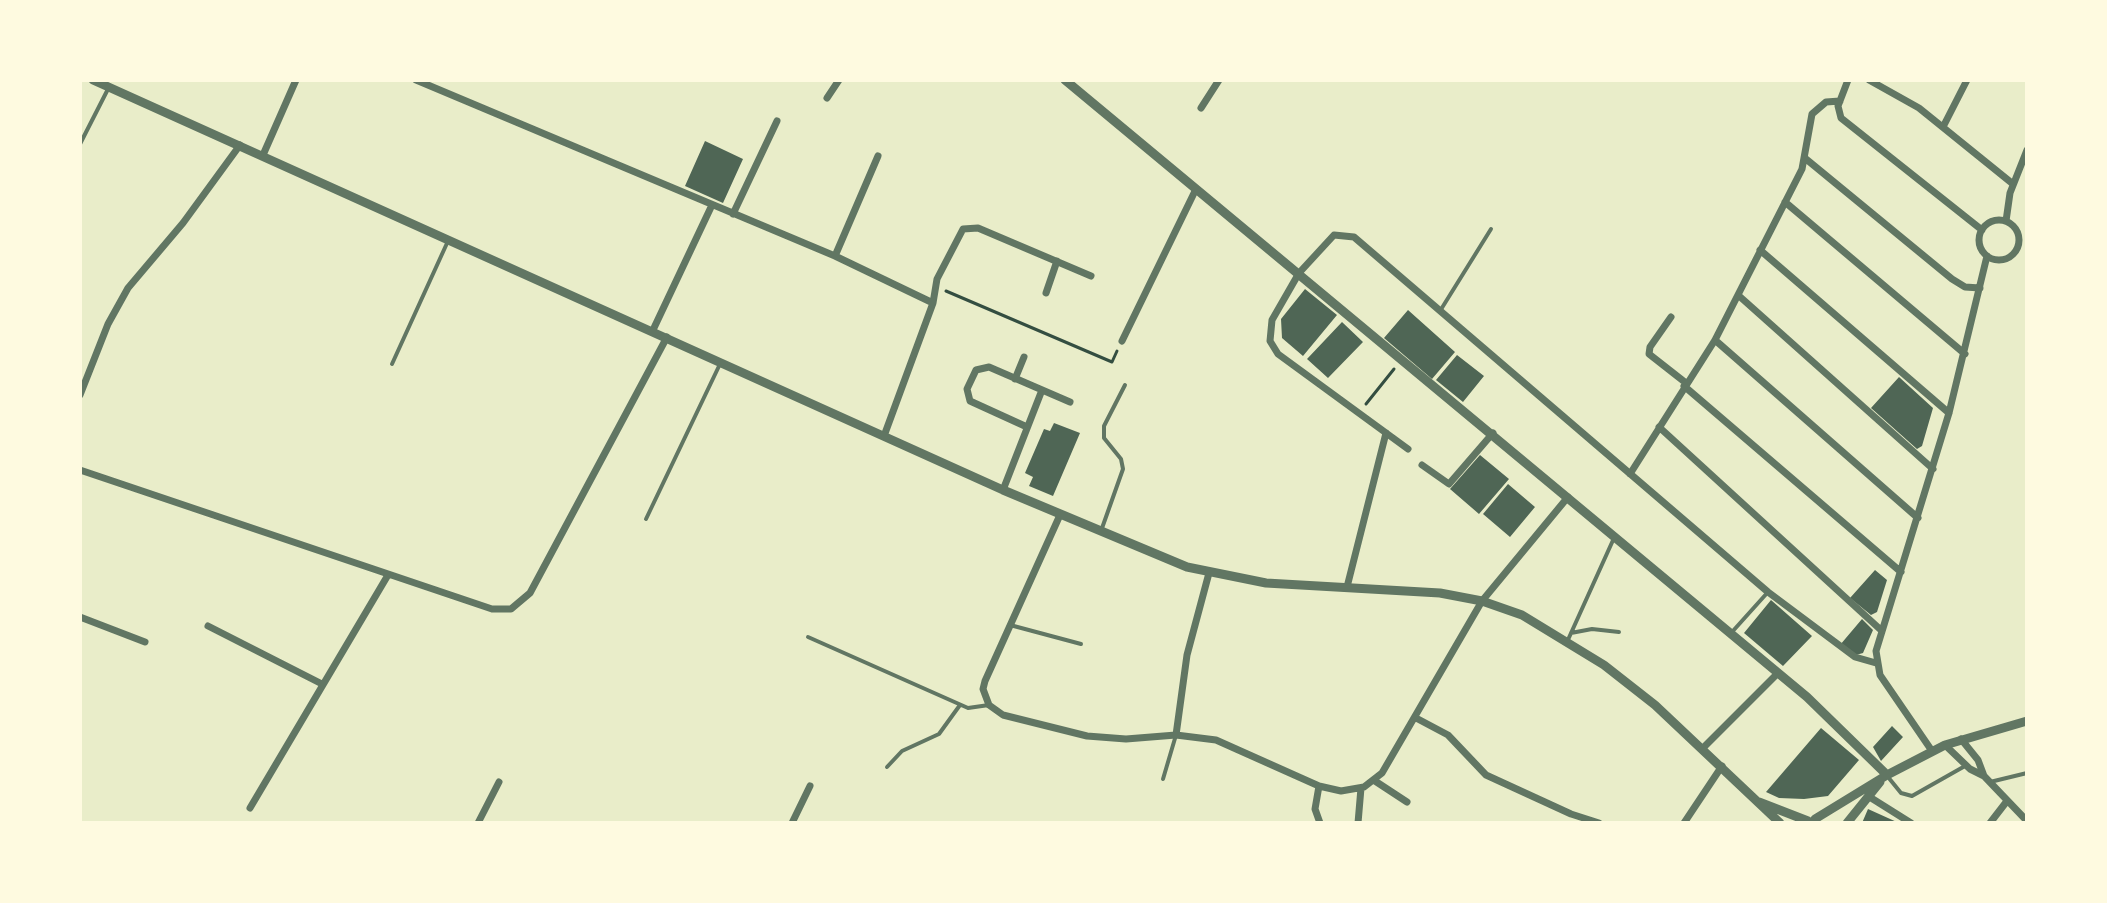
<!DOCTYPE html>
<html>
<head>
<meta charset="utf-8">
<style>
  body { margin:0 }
  #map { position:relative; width:2107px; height:903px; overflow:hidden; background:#e9edc9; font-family:Inter,sans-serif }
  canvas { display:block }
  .frame { position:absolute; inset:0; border:82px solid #fefae0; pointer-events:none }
</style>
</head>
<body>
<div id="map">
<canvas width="2107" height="903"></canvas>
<div class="frame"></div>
</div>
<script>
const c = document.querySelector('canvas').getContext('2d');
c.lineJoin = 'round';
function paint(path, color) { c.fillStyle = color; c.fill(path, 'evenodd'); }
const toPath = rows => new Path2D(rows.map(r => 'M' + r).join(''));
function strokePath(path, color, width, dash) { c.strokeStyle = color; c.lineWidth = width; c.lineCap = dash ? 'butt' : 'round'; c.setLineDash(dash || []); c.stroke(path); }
const building = toPath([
  [705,141,743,159,723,203,685,186],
  [1305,289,1337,315,1303,356,1282,338,1281,319],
  [1408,310,1455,352,1432,379,1384,338],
  [1342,322,1363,342,1328,378,1307,359],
  [1457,355,1484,376,1463,402,1436,380],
  [1899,377,1933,408,1922,446,1917,449,1871,408],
  [1054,423,1080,433,1053,496,1029,486,1033,477,1025,473,1044,429,1050,431],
  [1480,455,1509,479,1479,514,1450,489],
  [1508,484,1535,507,1510,537,1483,514],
  [1875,570,1887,580,1877,612,1871,615,1850,598],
  [1771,600,1812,636,1783,666,1744,633],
  [1862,619,1873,630,1863,653,1856,655,1840,645],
  [1892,726,1903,737,1881,761,1873,747],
  [1821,728,1859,760,1828,796,1804,799,1779,798,1766,792],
  [1868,809,1899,823,1862,823]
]);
const path = toPath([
  [946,291,1112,362,1117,351],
  [1366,404,1394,369]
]);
const service = toPath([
  [80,144,108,89],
  [1440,311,1491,229],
  [392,364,448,241],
  [646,519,720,364],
  [1101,531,1123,469,1121,459,1104,438,1104,426,1125,385],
  [1010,625,1081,644],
  [1732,632,1768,592],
  [1571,633,1592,629,1619,632],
  [808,637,968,708,989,705],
  [1567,642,1614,538],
  [887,767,902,751,939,734,960,705],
  [1888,777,1901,793,1912,796,1965,766],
  [1163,779,1176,735],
  [1990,782,2027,773]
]);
const minor = toPath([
  [416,80,835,256,933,303],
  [1848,80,1838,106,1841,118,1982,230],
  [1869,80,1919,108,2013,184],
  [827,98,839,80],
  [1201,108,1219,80],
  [1943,127,1967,80],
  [263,155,296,80],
  [1806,159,1952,279,1965,287,1980,288],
  [1785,202,1965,354],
  [733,214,777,121],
  '1979 240a20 20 0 1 1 40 0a20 20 0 1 1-40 0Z',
  [2006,221,2010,193,2027,150],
  [1760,250,1949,413],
  [835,256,878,156],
  [1046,293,1057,261],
  [1738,295,1933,469],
  [1671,317,1650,347,1649,354,1686,383],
  [653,330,712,205],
  [1715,340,1918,518],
  [1122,341,1196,189],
  [1015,379,1024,357],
  [1684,386,1901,572],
  [80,395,108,324,128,288,183,223,240,145],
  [1027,427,970,401,967,389,976,370,989,367,1070,402],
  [1659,427,1882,631],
  [884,436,933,303,937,279,963,229,978,228,1091,276],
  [1408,449,1278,354,1270,341,1272,320,1299,273,1334,235,1354,237,1768,592,1855,657,1876,663],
  [1422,465,1449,484,1493,433],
  [80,470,492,609,511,609,530,593,667,337],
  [1630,474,1715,340,1802,169,1812,114,1826,102,1840,101],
  [1003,490,1042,390],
  [1060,515,985,681,983,689,989,705,1003,715,1087,736,1126,739,1176,735,1216,740,1319,786,1341,791,1364,787,1382,773,1482,601,1568,497],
  [1347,587,1386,433],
  [80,617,145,642],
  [208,626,322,684],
  [1416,718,1448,735,1486,775,1571,814,1599,823],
  [1176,735,1187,655,1209,573],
  [1961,739,1978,760,1984,776],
  [1945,745,1970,769,1984,776,2027,821],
  [1703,748,1778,673],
  [1932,751,1880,675,1876,651,1949,413,1987,256],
  [1375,781,1407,802],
  [1319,786,1315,809,1320,823],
  [1868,796,1911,823],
  [250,808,388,575],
  [478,823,499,782],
  [792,823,810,786],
  [1358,823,1361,788],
  [1684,823,1722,766],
  [1990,823,2007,801]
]);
const tertiary = toPath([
  [93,80,1003,490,1187,567,1266,583,1440,593,1482,601,1522,615,1604,665,1655,705,1780,823],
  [1065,80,1807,697,1887,775],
  [1759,802,1808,821],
  [1815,819,1887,775,1945,745,2027,721],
  [1847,823,1880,782]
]);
paint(building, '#4f6655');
strokePath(path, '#344e41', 3);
strokePath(service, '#617663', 4);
strokePath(minor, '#617663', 7);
strokePath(tertiary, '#617663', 9);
</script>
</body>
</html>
